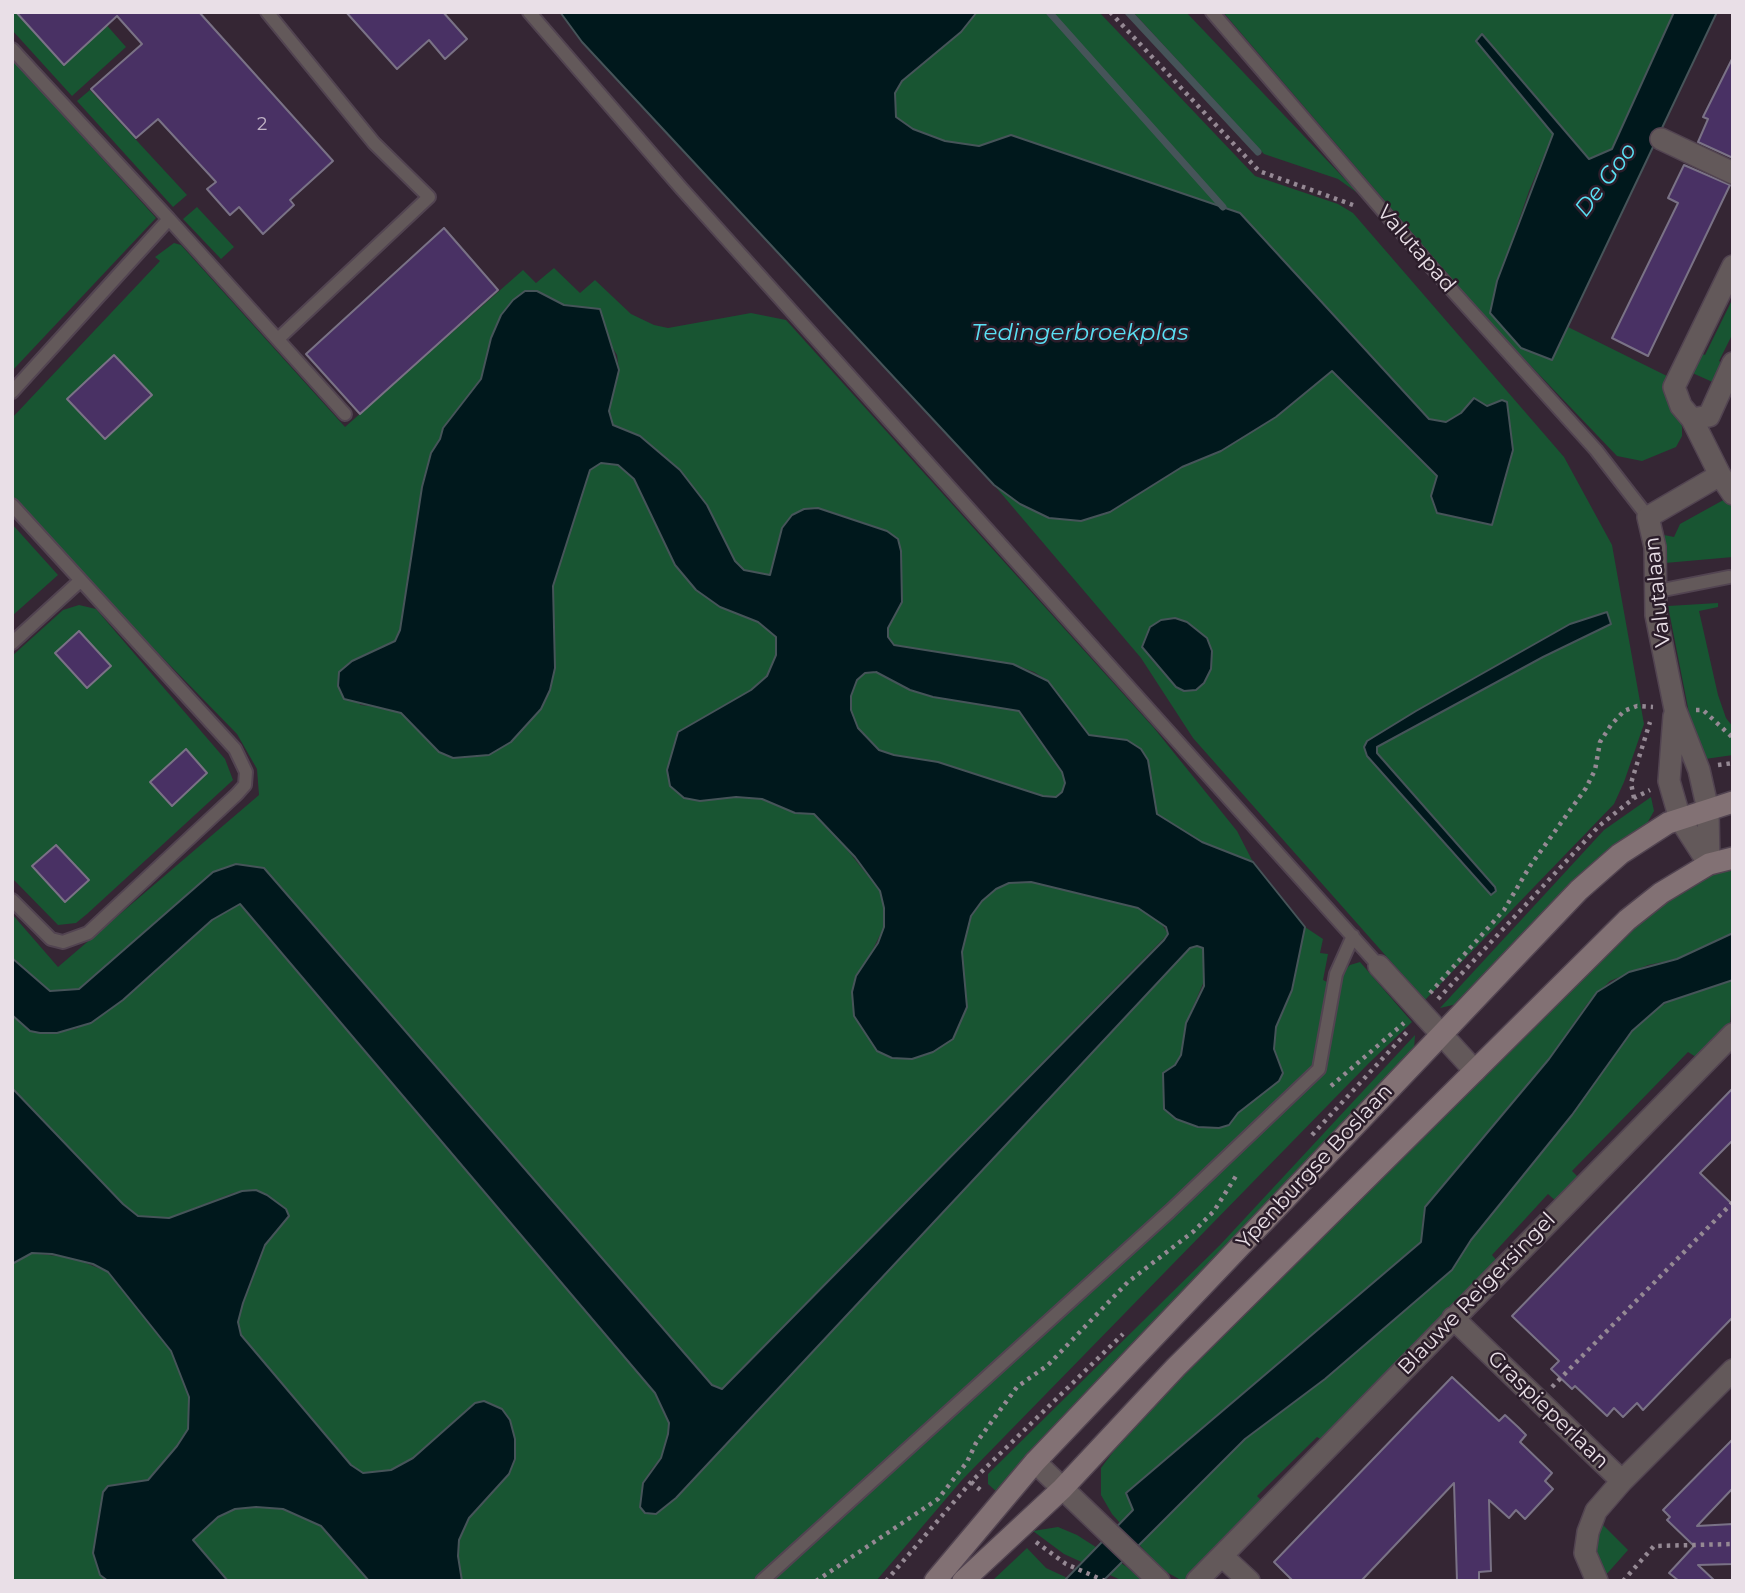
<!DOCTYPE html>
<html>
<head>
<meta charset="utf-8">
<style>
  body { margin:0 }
  #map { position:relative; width:1745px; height:1593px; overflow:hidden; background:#352634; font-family:Montserrat,sans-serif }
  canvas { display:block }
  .frame { position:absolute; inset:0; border:14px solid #e9dfe7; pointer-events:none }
</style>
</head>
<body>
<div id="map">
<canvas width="1745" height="1593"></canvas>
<div class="frame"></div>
</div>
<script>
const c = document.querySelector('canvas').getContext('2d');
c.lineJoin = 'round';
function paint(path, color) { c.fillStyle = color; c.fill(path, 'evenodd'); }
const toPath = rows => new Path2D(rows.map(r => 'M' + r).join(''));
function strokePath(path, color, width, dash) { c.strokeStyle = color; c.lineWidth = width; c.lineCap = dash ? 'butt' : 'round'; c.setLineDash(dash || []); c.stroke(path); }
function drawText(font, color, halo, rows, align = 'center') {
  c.font = font + ' Montserrat,sans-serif'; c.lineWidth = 5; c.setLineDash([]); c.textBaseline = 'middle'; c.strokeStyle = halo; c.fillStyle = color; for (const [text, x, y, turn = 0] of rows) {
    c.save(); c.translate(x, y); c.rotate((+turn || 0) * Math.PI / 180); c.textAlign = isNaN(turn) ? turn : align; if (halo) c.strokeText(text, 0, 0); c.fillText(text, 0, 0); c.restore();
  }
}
const green = toPath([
  [12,12,95,12,126,47,72,96,12,30],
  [977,12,1099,12,1255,176,1338,204,1353,213,1564,457,1612,545,1644,724,1624,782,1614,804,1425,1000,1193,738,1141,658,994,485,1020,504,1081,521,1110,512,1182,467,1221,451,1276,417,1332,371,1437,477,1431,496,1437,513,1492,525,1513,450,1507,402,1502,400,1461,413,1446,423,1429,419,1240,213,1011,135,979,146,945,141,913,129,896,117,895,93,902,81,961,32],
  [1207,638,1212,651,1211,669,1185,691,1176,687,1149,657],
  [1133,12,1186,12,1359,194,1338,179,1264,154],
  [1223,12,1674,12,1612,149,1589,159,1483,34,1476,41,1553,134,1529,191,1494,292,1551,360,1568,327,1671,378,1682,427,1682,436,1676,447,1642,461,1617,456,1486,319],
  [12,59,156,218,12,371],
  [90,90,187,195,173,207,77,101],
  [197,207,234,247,221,259,183,219],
  [174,243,181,245,345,427,523,270,536,283,554,268,580,293,595,280,631,314,654,325,668,328,751,313,786,320,1154,728,1237,831,1253,862,1202,842,1157,814,1153,801,1111,737,1089,735,1048,681,1034,672,1013,664,894,645,888,637,888,628,902,602,901,551,898,539,773,565,770,575,744,570,735,561,707,505,640,436,613,425,609,411,619,370,617,355,588,307,564,305,537,291,491,338,481,379,443,428,440,440,431,453,422,487,400,630,395,641,352,661,360,705,387,708,401,713,439,752,555,668,553,586,567,537,590,469,601,463,619,465,634,479,652,513,720,607,758,622,776,637,776,655,768,676,751,690,678,732,667,770,700,801,736,797,762,799,795,813,814,814,825,822,880,891,884,908,884,927,869,957,963,972,962,952,971,916,982,901,996,889,1009,883,1031,882,1138,908,1159,920,1168,934,722,1389,712,1385,264,868,236,864,213,872,79,989,50,991,12,958,12,914,58,967,259,795,257,769,237,734,45,537,12,496,12,418,160,261,155,257],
  [1733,298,1733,333,1719,361,1726,365,1717,384,1688,371,1698,352,1705,355],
  [1727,498,1733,506,1733,557,1665,563,1664,535,1674,537,1680,524],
  [12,524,58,575,12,616],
  [1718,603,1718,607,1699,611,1718,695,1726,718,1733,727,1733,755,1705,759,1691,723,1668,606],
  [79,605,96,609,225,759,233,780,87,914,76,923,58,925,12,878,12,656,63,610],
  [876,672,910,690,1019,711,1062,772,1065,783,1062,792,1056,797,1043,796,938,762,894,755,879,750,858,728,851,710,851,696,857,680,865,673],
  [1651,797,1654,811,1645,827,1588,868,1457,1004,1440,1008,1604,830],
  [1733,866,1733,933,1677,959,1648,965,1610,981,1587,1004,1549,1059,1452,1174,1423,1215,1421,1242,1126,1493,1133,1510,1128,1514,1245,1439,1325,1379,1460,1258,1471,1240,1572,1115,1632,1031,1651,1012,1677,997,1732,980,1730,1027,1696,1057,1688,1052,1572,1171,1580,1179,1557,1202,1548,1194,1492,1255,1498,1262,1324,1441,1317,1437,1257,1496,1265,1504,1187,1580,1179,1579,1161,1569,1112,1514,1101,1495,1101,1468,1144,1410,1623,931,1701,876],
  [239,904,655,1393,669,1423,668,1434,661,1458,650,1471,640,1507,676,1498,1190,948,1197,946,1203,948,1205,979,1186,1023,1181,1055,1175,1065,1176,1119,1198,1127,1219,1128,1229,1125,1237,1113,1254,1099,1279,1061,1274,1049,1276,1027,1292,990,1305,927,1323,939,1320,953,1328,954,1323,980,1331,984,1350,965,1360,962,1412,1022,1369,1063,962,1480,876,1581,462,1581,458,1556,459,1540,469,1518,485,1499,494,1404,475,1403,413,1458,391,1470,363,1473,351,1465,241,1335,238,1322,243,1303,265,1245,289,1216,256,1190,233,1193,169,1218,138,1216,123,1204,12,1088,12,1015,40,1033,76,1029,123,1000,212,920],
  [1415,1035,1414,1050,998,1493,988,1484,988,1474,1220,1245],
  [32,1253,73,1258,108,1272,171,1351,189,1397,188,1429,177,1446,148,1480,116,1484,103,1492,93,1553,100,1575,108,1581,12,1581,12,1264],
  [256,1507,282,1509,321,1526,369,1581,228,1581,193,1540,218,1517,235,1509],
  [1603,1525,1628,1550,1605,1576,1594,1548,1596,1535],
  [1058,1527,1077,1535,1127,1567,1143,1581,1123,1581,1064,1554,1033,1531],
  [1027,1548,1046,1568,1074,1581,992,1581]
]);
const water = toPath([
  [560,12,977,12,961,32,902,81,895,93,896,117,913,129,945,141,979,146,1011,135,1240,213,1429,419,1446,422,1461,413,1474,398,1487,406,1502,400,1507,402,1513,450,1492,525,1437,513,1431,496,1437,476,1332,371,1276,417,1221,451,1182,467,1110,512,1081,521,1049,518,1020,504,994,485,582,42,560,12],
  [1674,12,1717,12,1552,360,1521,348,1490,313,1497,281,1553,134,1476,41,1482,34,1589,159,1612,149,1674,12],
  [525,291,537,291,564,305,600,309,619,370,609,411,613,425,640,436,680,470,707,505,735,561,744,570,770,575,782,528,792,515,804,509,818,508,887,531,898,539,901,551,902,602,888,628,888,637,894,645,1013,664,1048,681,1089,735,1127,740,1141,749,1148,760,1157,814,1202,842,1253,862,1305,927,1292,990,1276,1027,1274,1049,1283,1073,1279,1081,1238,1113,1229,1125,1219,1128,1198,1127,1176,1119,1164,1109,1163,1073,1175,1065,1181,1055,1186,1023,1204,986,1203,948,1197,946,1190,948,676,1498,656,1514,645,1513,640,1507,643,1483,661,1458,668,1434,669,1423,655,1393,240,904,212,920,123,1000,91,1023,57,1033,40,1033,30,1031,12,1015,12,958,50,991,79,989,213,872,236,864,264,868,712,1385,722,1389,1164,940,1168,934,1166,927,1138,908,1031,882,1009,883,996,889,982,901,971,916,962,952,967,1007,953,1039,933,1052,912,1059,892,1058,877,1051,854,1016,852,992,856,976,878,943,884,927,884,908,880,891,855,857,814,814,795,813,762,799,736,797,700,801,684,798,670,786,667,770,678,732,751,690,767,676,776,655,776,637,758,622,720,607,696,590,675,565,634,479,618,465,601,463,590,470,553,586,555,668,550,690,541,709,511,742,489,755,453,758,439,752,401,713,344,699,338,686,339,672,352,661,395,641,400,630,422,487,431,453,440,439,443,428,481,379,491,338,501,315,513,300,525,291],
  [876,672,910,690,933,697,1019,711,1062,772,1065,783,1062,792,1056,797,1043,796,938,762,894,755,879,750,858,728,851,710,851,696,857,680,865,673,876,672],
  [1607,612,1611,624,1543,657,1377,747,1377,753,1495,887,1496,891,1491,895,1367,756,1364,747,1367,741,1416,711,1570,624,1607,612],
  [1175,618,1187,622,1207,638,1212,651,1211,669,1204,683,1196,690,1184,691,1176,687,1142,647,1150,627,1161,620,1175,618],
  [1733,933,1733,980,1664,1003,1632,1031,1572,1115,1471,1240,1452,1270,1325,1379,1245,1439,1103,1581,1064,1581,1133,1510,1126,1493,1421,1242,1425,1207,1549,1059,1597,992,1629,972,1677,959,1733,933],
  [12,1088,123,1204,138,1216,169,1218,242,1191,256,1190,267,1195,286,1209,289,1216,265,1245,243,1303,238,1322,241,1335,351,1465,363,1473,391,1470,413,1458,475,1403,484,1401,502,1409,510,1420,515,1439,515,1459,509,1474,469,1518,459,1540,458,1556,462,1581,369,1581,321,1526,283,1509,256,1507,235,1509,218,1517,193,1540,228,1581,108,1581,100,1575,93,1553,103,1492,108,1486,148,1480,177,1446,188,1429,189,1397,171,1351,108,1272,93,1264,52,1254,32,1253,12,1264,12,1088]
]);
const stream = toPath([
  [1049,12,1223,207],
  [1128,12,1258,152]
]);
const building = toPath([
  [16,12,199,12,333,161,290,200,294,205,263,234,239,207,230,215,207,189,216,182,158,119,136,138,91,89,142,44,117,16,64,65,16,12],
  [346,12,443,12,467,39,445,59,429,40,397,69,346,12],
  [1733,57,1733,158,1698,142,1708,119,1703,117,1733,57],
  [1684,165,1730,185,1648,356,1612,338,1678,203,1668,198,1684,165],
  [444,228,498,290,360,414,306,354,444,228],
  [114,355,152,395,105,439,67,399,114,355],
  [79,631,111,666,87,688,55,653,79,631],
  [186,749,207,773,172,806,150,782,186,749],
  [56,845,89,880,65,902,32,866,56,845],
  [1733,1088,1733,1140,1700,1173,1733,1205,1733,1317,1643,1410,1637,1403,1623,1417,1614,1408,1607,1416,1575,1386,1572,1389,1551,1369,1559,1361,1512,1316,1733,1088],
  [1452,1377,1499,1421,1505,1415,1518,1427,1526,1435,1520,1442,1552,1473,1545,1481,1553,1489,1525,1519,1516,1510,1509,1518,1489,1500,1491,1571,1479,1572,1479,1581,1457,1581,1454,1483,1361,1581,1293,1581,1274,1562,1452,1377],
  [1733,1439,1733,1488,1697,1526,1733,1524,1733,1564,1698,1565,1715,1581,1679,1581,1669,1573,1694,1546,1667,1520,1670,1517,1663,1510,1733,1439]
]);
const path = toPath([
  [1110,12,1259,171,1353,205],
  [1696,710,1703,710,1733,738],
  [1718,765,1733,763],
  [1634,798,1631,783,1650,722],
  [1430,993,1504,910,1530,866,1586,788,1595,770,1600,742,1611,725,1624,711,1637,706,1653,707],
  [1438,999,1599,826,1634,798,1650,790],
  [1331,1086,1404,1023],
  [1312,1135,1408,1031],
  [1552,1387,1733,1202],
  [971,1482,984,1493],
  [1036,1542,1066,1564,1105,1581],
  [816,1581,938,1499,967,1462,976,1443,1017,1387,1048,1365,1128,1282,1194,1231,1214,1211,1236,1176],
  [886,1581,971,1482,1123,1334],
  [1623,1581,1654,1546,1733,1544]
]);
const lane = toPath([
  [267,12,374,143,429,197,278,339],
  [529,12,681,188,1379,966],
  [1212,12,1432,268,1596,450,1648,517],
  [12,49,169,219],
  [12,392,169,219,345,414],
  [12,505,235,749,246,772,245,785,237,794,88,933,63,942,51,939,12,900],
  [1658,591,1729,577],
  [12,643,80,581],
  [762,1581,1170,1211,1319,1069,1336,974,1353,936]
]);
const street = toPath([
  [1661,139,1733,173],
  [1692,419,1709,416,1733,363],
  [1720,475,1733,494],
  [1674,716,1669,781,1680,819,1709,864],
  [1709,864,1708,810,1699,770,1675,709,1656,615,1655,547,1648,517,1720,475,1692,419,1681,406,1674,387,1733,266],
  [1379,966,1475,1071],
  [1453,1318,1622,1481,1596,1511,1588,1532,1585,1553,1597,1581],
  [1035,1462,1159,1581],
  [1622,1481,1733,1370],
  [1222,1556,1249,1581],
  [1197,1581,1733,1034]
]);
const secondary = toPath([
  [935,1581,1035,1462,1579,890,1620,854,1668,823,1733,802],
  [963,1581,1062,1489,1176,1367,1627,920,1661,893,1709,864,1733,858]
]);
const numberNames = [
  ["2",262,125]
];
const streetNames = [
  ["Valutapad",1416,249,49],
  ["Valutalaan",1658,592,-96],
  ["Ypenburgse Boslaan",1315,1167,-47],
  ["Blauwe Reigersingel",1477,1294,-46],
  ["Graspieperlaan",1548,1410,44]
];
const waterNames = [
  ["De Goo",1606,180,-53],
  ["Tedingerbroekplas",1080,333]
];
paint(green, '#185532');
paint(water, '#00181c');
strokePath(water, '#465459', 2);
strokePath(stream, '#465459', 7);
paint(building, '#493164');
strokePath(building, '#7a7286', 2);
strokePath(lane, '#524451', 16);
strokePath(street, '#524451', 24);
strokePath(secondary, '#524451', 24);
strokePath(path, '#958994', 4.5, [3.5, 5]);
strokePath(lane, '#63595a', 12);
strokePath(street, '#63595a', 21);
strokePath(secondary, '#827174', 21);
drawText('18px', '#c1b4c6', null, numberNames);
drawText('21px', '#e9dfe7', '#2b1d2a', streetNames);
drawText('italic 23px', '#5ae0f4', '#2b1d2a', waterNames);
</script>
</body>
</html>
